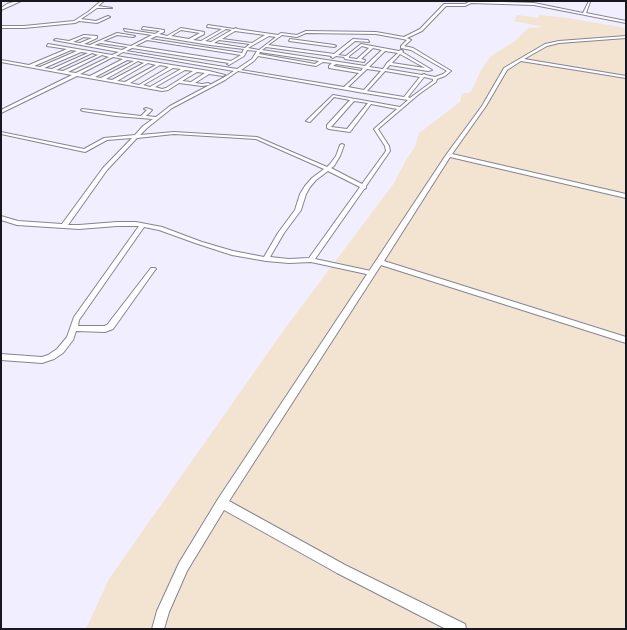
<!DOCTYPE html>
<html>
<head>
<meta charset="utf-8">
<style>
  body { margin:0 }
  #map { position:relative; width:627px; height:630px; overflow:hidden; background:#f0eeff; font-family:"Titillium Web",sans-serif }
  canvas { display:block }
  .frame { position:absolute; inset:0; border:2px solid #17171d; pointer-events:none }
</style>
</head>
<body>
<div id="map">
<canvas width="627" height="630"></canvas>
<div class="frame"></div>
</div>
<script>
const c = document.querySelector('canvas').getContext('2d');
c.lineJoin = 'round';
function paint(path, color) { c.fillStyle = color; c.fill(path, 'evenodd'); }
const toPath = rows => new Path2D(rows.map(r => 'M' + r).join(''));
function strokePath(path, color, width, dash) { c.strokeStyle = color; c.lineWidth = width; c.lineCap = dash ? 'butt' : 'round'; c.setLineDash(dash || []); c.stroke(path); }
const industrial = toPath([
  [517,15,539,18,539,15,568,18,626,28,626,629,86,629,109,579,286,327,394,183,406,160,415,147,419,133,460,102,462,94,471,92,482,68,491,56,515,41,528,28,545,27,514,21]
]);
const minor = toPath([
  [17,1,21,1,1,10,1,8,7,4,17,1],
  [101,1,104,1,98,6,112,8,97,8,81,19,96,21,108,16,110,17,97,23,79,21,75,23,24,28,1,28,1,26,24,26,74,21,88,12,101,1],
  [471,1,534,3,583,13,589,1,590,2,586,13,626,21,626,23,534,5,471,3,465,6,446,6,422,31,407,38,411,40,404,46,413,48,451,71,445,76,437,79,436,82,419,94,378,129,389,146,390,151,366,186,366,188,364,189,315,259,371,271,373,272,374,273,373,274,371,275,311,262,289,263,266,261,232,255,198,244,159,230,144,227,79,320,78,326,104,326,107,325,151,268,155,268,156,269,155,270,113,329,105,332,76,331,73,340,63,353,54,359,42,363,1,360,1,354,42,357,48,355,57,349,67,337,74,317,139,226,117,226,79,229,17,225,1,220,1,216,18,221,62,224,103,168,132,138,107,140,85,152,1,134,1,132,84,149,104,138,135,135,143,126,153,119,116,116,83,111,81,110,82,109,141,116,147,110,144,109,146,108,152,110,146,116,156,117,170,106,223,78,234,71,123,52,116,56,209,71,225,75,223,76,209,74,195,83,202,84,208,83,210,84,209,85,202,86,179,83,168,90,162,91,77,76,1,113,1,110,72,75,1,62,1,60,29,65,67,49,47,46,48,44,112,55,119,52,54,40,56,39,69,41,84,35,97,36,97,38,84,44,90,45,117,33,135,36,133,37,117,35,103,41,131,46,152,35,125,31,124,29,155,34,160,31,142,29,143,27,164,30,164,32,159,34,167,36,181,28,204,32,204,34,193,40,201,41,222,29,207,27,208,25,234,29,236,28,237,29,278,35,281,33,297,35,306,31,376,32,404,37,420,29,444,4,465,4,471,1],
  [226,29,232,30,211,42,205,41,226,29],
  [181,30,200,33,189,39,171,36,181,30],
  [235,31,265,35,252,43,222,39,235,31],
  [306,33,376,34,403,39,407,40,401,46,401,48,411,50,447,71,443,74,435,77,426,75,424,74,422,75,386,69,390,65,428,71,432,70,402,52,403,51,401,50,399,51,361,44,346,56,338,55,355,41,369,42,368,40,353,39,334,54,268,45,282,35,297,37,306,33],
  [156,36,210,45,244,49,242,53,150,39,156,36],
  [269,36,276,37,259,50,248,48,269,36],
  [84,37,92,38,80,43,73,42,84,37],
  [147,40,241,55,231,61,135,46,147,40],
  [219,40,250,44,245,48,214,43,219,40],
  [100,43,128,47,122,50,94,45,100,43],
  [362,46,369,48,357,59,349,58,349,56,362,46],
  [266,47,332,56,331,57,333,58,336,56,344,57,345,59,364,62,365,60,361,59,373,48,382,50,365,66,262,50,266,47],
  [132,48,229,63,227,64,229,65,244,56,247,50,257,51,252,59,237,69,126,51,132,48],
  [71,50,77,51,40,67,34,66,71,50],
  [385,51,398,53,387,63,383,69,369,67,385,51],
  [81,52,88,53,52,69,44,68,81,52],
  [260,52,319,61,315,64,259,54,260,52],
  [92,53,98,55,63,71,56,70,92,53],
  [400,54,425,68,392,63,400,54],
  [102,55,109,57,76,73,68,72,102,55],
  [258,56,316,66,323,62,332,63,329,66,329,68,359,73,344,87,241,70,254,61,258,56],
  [113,57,123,59,90,76,80,74,113,57],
  [127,60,134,61,101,78,95,77,127,60],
  [138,61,144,63,112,80,106,79,138,61],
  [148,63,156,65,125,82,117,81,148,63],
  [336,64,363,68,361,71,333,66,336,64],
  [160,65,169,67,139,85,130,83,160,65],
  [173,68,181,69,150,87,143,85,173,68],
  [367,69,381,71,364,90,348,87,367,69],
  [185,70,193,71,166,88,162,89,155,87,185,70],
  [238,71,364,93,408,100,400,107,333,95,306,121,310,122,334,97,350,100,327,125,327,128,329,129,350,132,371,104,397,109,374,129,385,146,386,151,362,184,331,168,334,166,340,156,344,145,342,144,340,145,336,156,330,164,327,167,257,137,174,132,140,135,147,128,172,108,225,80,238,71],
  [385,71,420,77,404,97,367,91,385,71],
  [197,72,205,73,191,82,182,81,197,72],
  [424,77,433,79,433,81,410,98,408,97,424,77],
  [354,101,368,103,347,129,331,127,354,101],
  [174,134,256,139,324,169,312,178,305,186,300,194,295,210,278,233,264,257,233,251,202,242,162,227,136,222,117,222,79,225,68,225,107,170,137,138,174,134],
  [328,171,360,187,309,258,289,259,270,257,284,233,301,210,306,194,310,187,316,180,328,171],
  [290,39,334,45,336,46,334,47,289,41,290,39]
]);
const tertiary = toPath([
  [626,36,626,38,559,43,547,46,524,59,626,76,626,78,521,61,507,70,486,106,452,154,626,194,626,198,450,157,384,261,626,337,626,343,381,265,229,501,345,565,465,624,466,629,446,629,337,573,224,510,187,571,169,612,164,629,152,629,157,611,179,563,218,499,446,155,482,106,504,68,545,44,559,41,626,36]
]);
paint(industrial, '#f3e4d1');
strokePath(minor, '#868494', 2);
strokePath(tertiary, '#868494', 2);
paint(minor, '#fff');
paint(tertiary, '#fff');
</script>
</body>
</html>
